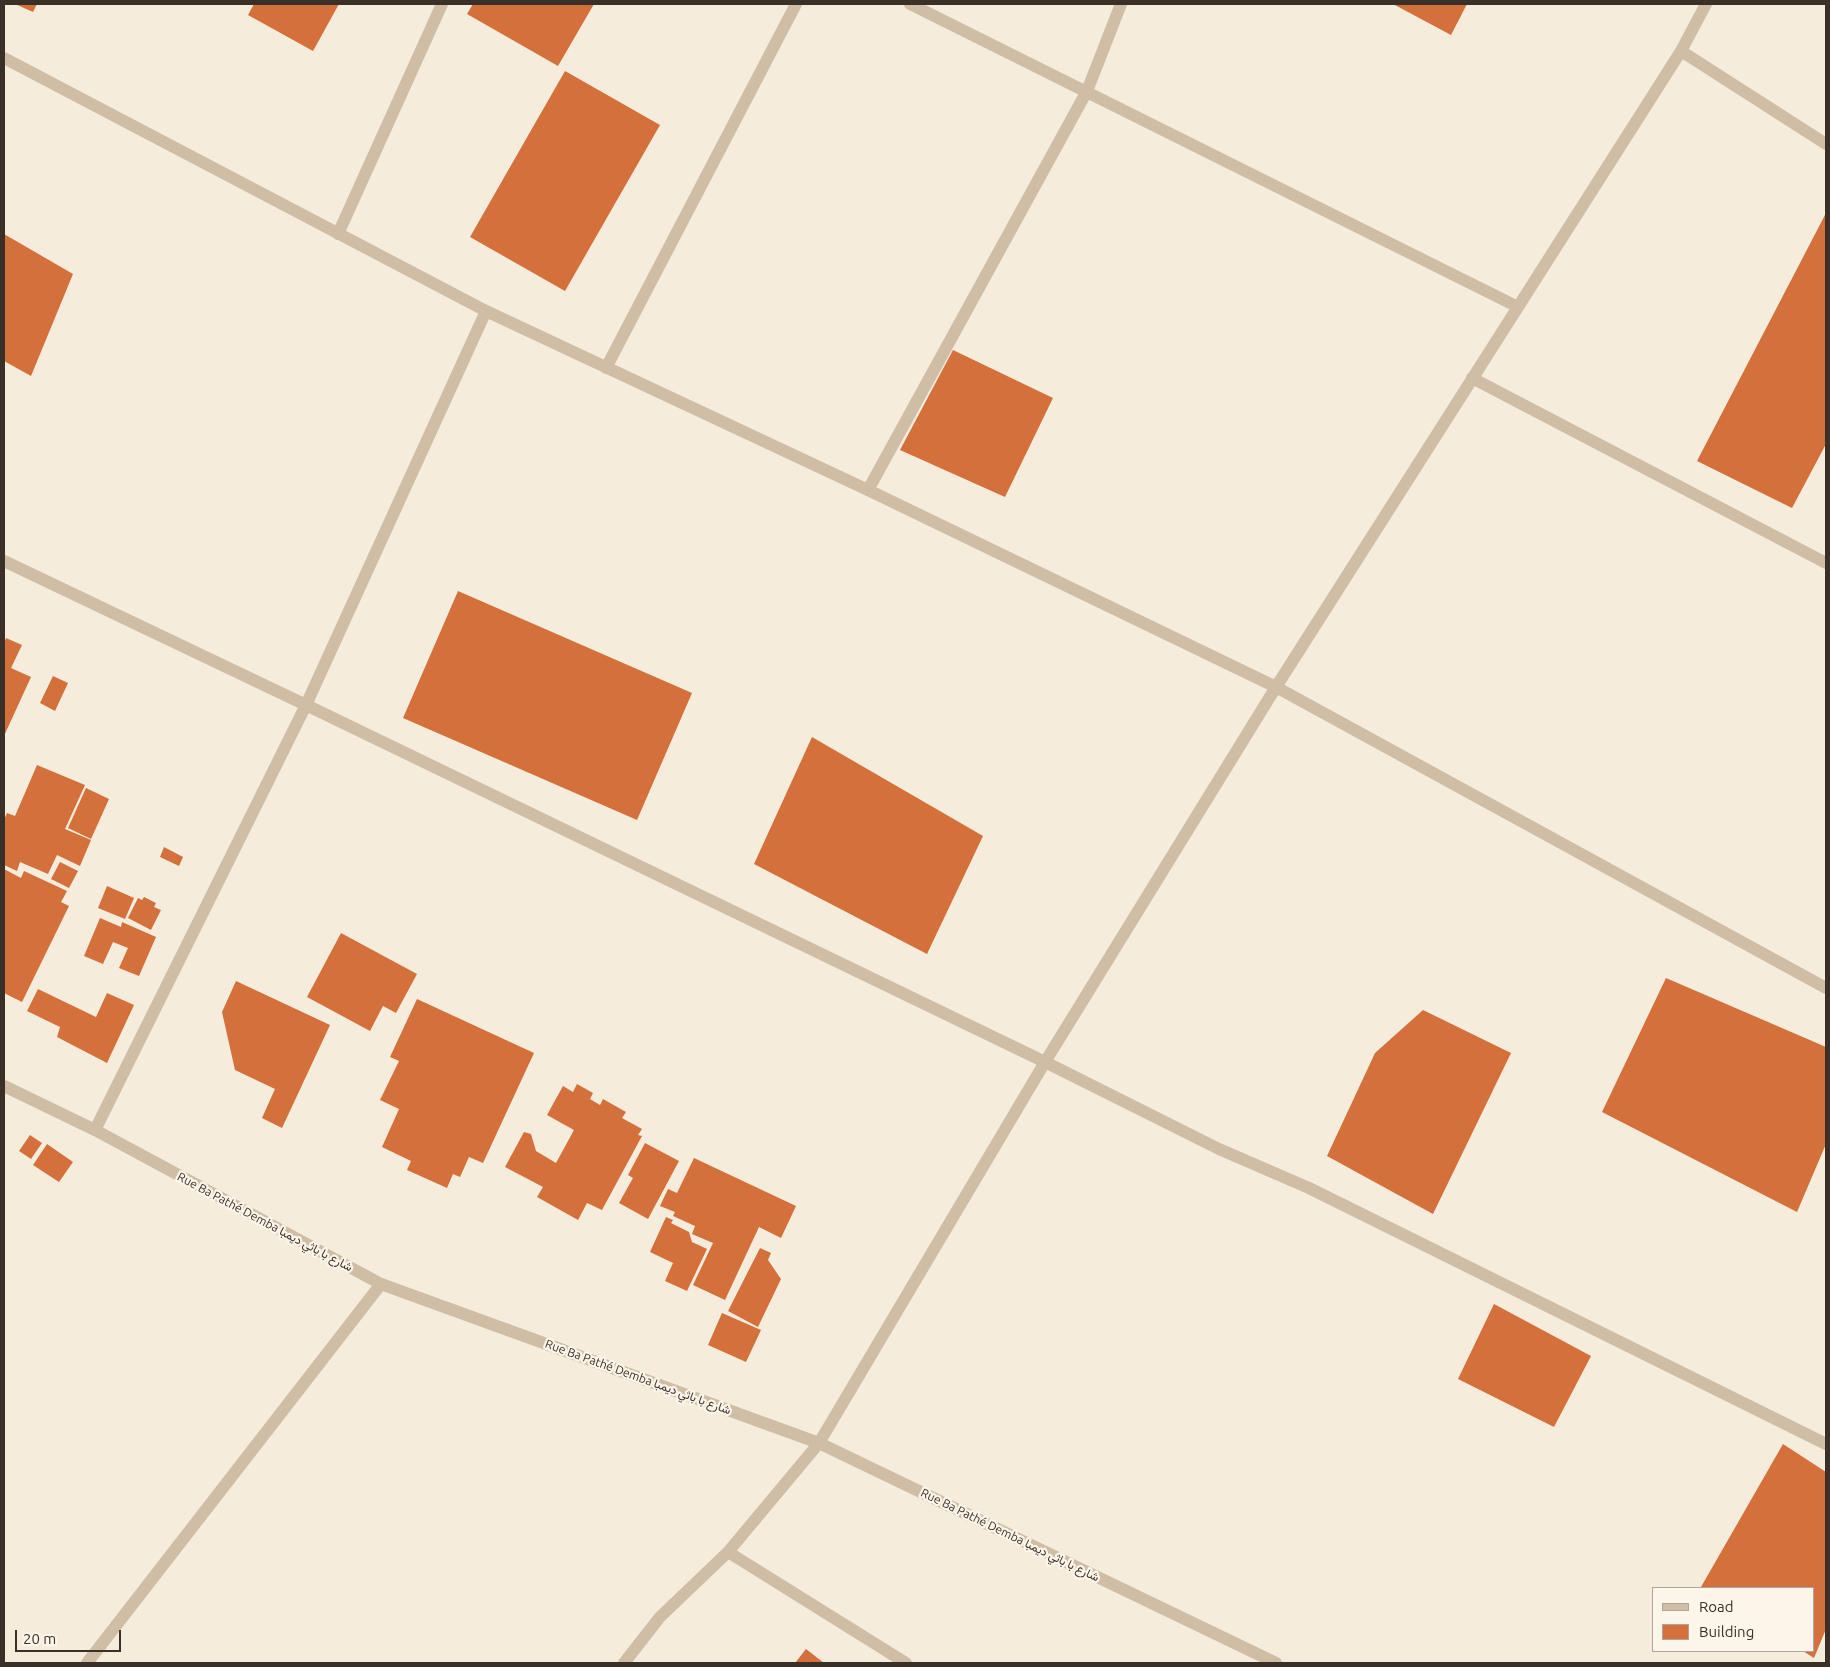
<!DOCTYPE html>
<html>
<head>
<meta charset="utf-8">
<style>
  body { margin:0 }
  #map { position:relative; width:1830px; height:1667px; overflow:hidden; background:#f5ecdc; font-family:Ubuntu,sans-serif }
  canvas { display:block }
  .frame { position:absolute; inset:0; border:5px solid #3a3028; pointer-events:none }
  .legend { position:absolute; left:1652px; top:1587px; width:162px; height:65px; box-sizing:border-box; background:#fcf5e9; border:1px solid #aea69c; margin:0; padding:6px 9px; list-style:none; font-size:15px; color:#3a3028 }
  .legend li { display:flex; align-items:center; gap:10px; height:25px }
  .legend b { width:25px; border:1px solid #aea69c }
  .scale { position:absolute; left:15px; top:1630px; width:106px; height:22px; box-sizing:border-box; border:2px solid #3a3028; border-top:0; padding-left:6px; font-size:15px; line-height:18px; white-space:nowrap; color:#3a3028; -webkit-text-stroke:4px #fcf5e9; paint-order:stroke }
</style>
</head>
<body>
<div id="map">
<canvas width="1830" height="1667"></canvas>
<div class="frame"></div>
<ul class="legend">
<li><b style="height:6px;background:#cfbda6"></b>Road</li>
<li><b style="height:14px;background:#d3703c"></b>Building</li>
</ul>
<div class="scale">20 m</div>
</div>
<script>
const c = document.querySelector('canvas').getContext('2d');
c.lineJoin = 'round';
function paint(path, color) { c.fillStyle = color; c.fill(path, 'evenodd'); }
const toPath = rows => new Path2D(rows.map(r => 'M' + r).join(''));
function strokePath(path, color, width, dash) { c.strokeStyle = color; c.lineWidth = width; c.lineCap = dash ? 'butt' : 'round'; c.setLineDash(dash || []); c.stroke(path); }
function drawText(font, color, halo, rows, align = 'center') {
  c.font = font + ' Ubuntu,Vazirmatn,sans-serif'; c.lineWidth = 4.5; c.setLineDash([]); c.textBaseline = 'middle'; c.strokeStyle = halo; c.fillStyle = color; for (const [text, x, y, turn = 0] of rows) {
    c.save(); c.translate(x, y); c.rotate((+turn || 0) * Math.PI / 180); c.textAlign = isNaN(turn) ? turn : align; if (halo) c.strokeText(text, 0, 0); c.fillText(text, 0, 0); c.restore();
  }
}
const building = toPath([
  [15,4,37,4,33,12],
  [254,4,339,4,313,51,248,15],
  [473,4,594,4,558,66,467,14],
  [1393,4,1467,4,1451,35],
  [565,71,660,125,565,291,470,237],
  [1826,213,1826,444,1792,508,1697,461],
  [4,234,73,274,31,376,4,361],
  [953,350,1053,398,1005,497,900,450],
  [458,591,692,693,637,820,403,718],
  [6,638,22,645,11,668,31,677,4,736,4,644],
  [53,676,68,683,55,711,40,703],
  [812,737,983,836,927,954,754,864],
  [37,765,85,785,65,829,91,840,80,866,57,855,48,874,20,862,17,871,4,865,4,820,7,813,15,816],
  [86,788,109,799,91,839,68,828],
  [164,847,183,857,179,866,160,857],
  [60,862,78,871,69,888,51,879],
  [4,869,21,878,24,871,67,891,61,902,69,906,22,1002,4,993],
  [107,886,134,898,125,919,98,908],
  [144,897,156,903,154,907,161,910,151,930,128,918,138,898,142,900],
  [100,918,121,927,122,922,156,937,139,976,119,968,128,948,113,942,103,964,84,956],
  [341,933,417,974,396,1013,383,1006,370,1031,307,997],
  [1666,978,1826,1047,1826,1144,1797,1212,1602,1112],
  [236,981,330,1025,282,1128,262,1118,275,1089,235,1070,222,1012],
  [38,989,96,1017,107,993,134,1005,107,1063,57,1037,60,1027,27,1011],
  [417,999,534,1053,483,1163,469,1157,460,1177,453,1174,447,1188,407,1170,411,1161,382,1147,399,1109,380,1100,399,1061,390,1057],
  [1423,1010,1511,1053,1433,1214,1327,1156,1375,1053],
  [577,1084,593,1093,590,1099,600,1105,603,1099,626,1112,622,1118,642,1129,638,1135,642,1136,602,1210,587,1203,578,1220,537,1197,543,1187,505,1167,524,1132,531,1134,536,1151,556,1163,574,1130,547,1115,563,1086,573,1092],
  [30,1135,42,1143,31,1159,19,1151],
  [645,1143,679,1161,648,1219,619,1203,633,1178,628,1175],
  [47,1144,73,1162,59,1182,33,1165],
  [694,1158,796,1206,781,1238,759,1227,725,1300,693,1285,713,1243,692,1234,695,1226,673,1216,675,1212,660,1206,668,1189,677,1193],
  [666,1217,673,1220,671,1223,689,1232,692,1242,707,1249,687,1291,665,1281,673,1263,650,1252],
  [760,1248,771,1253,768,1260,781,1279,758,1327,728,1311],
  [1494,1304,1591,1356,1554,1427,1458,1379],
  [722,1313,761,1330,746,1362,708,1345],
  [1783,1444,1826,1472,1826,1629,1814,1658,1803,1651,1814,1651,1814,1588,1703,1588,1701,1587],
  [806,1649,824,1663,795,1663]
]);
const minor = toPath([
  [910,4,1518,307],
  [1681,51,1826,144],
  [4,58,486,311,868,490,1276,687,1826,988],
  [338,234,442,4],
  [606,368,796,4],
  [1472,378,1826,563],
  [868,490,1087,91,1121,4],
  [4,561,306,705,1045,1062,1219,1149,1309,1188,1826,1444],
  [95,1130,306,705,486,311],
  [728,1552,906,1663],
  [87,1663,381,1284],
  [624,1663,660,1617,728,1552,819,1443,1045,1062,1276,687,1681,51,1706,4]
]);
const tertiary = toPath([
  [4,1086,95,1130,381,1284,819,1443,1276,1663]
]);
const streetNames = [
  ["Rue Ba Pathé Demba شارع با باثي ديمبا",265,1222,28],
  ["Rue Ba Pathé Demba شارع با باثي ديمبا",638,1377,20],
  ["Rue Ba Pathé Demba شارع با باثي ديمبا",1010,1535,26]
];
paint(building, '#d3703c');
strokePath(minor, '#cfbda6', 12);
strokePath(tertiary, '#cfbda6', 12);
drawText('12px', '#3a3028', '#fcf5e9', streetNames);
</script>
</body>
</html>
